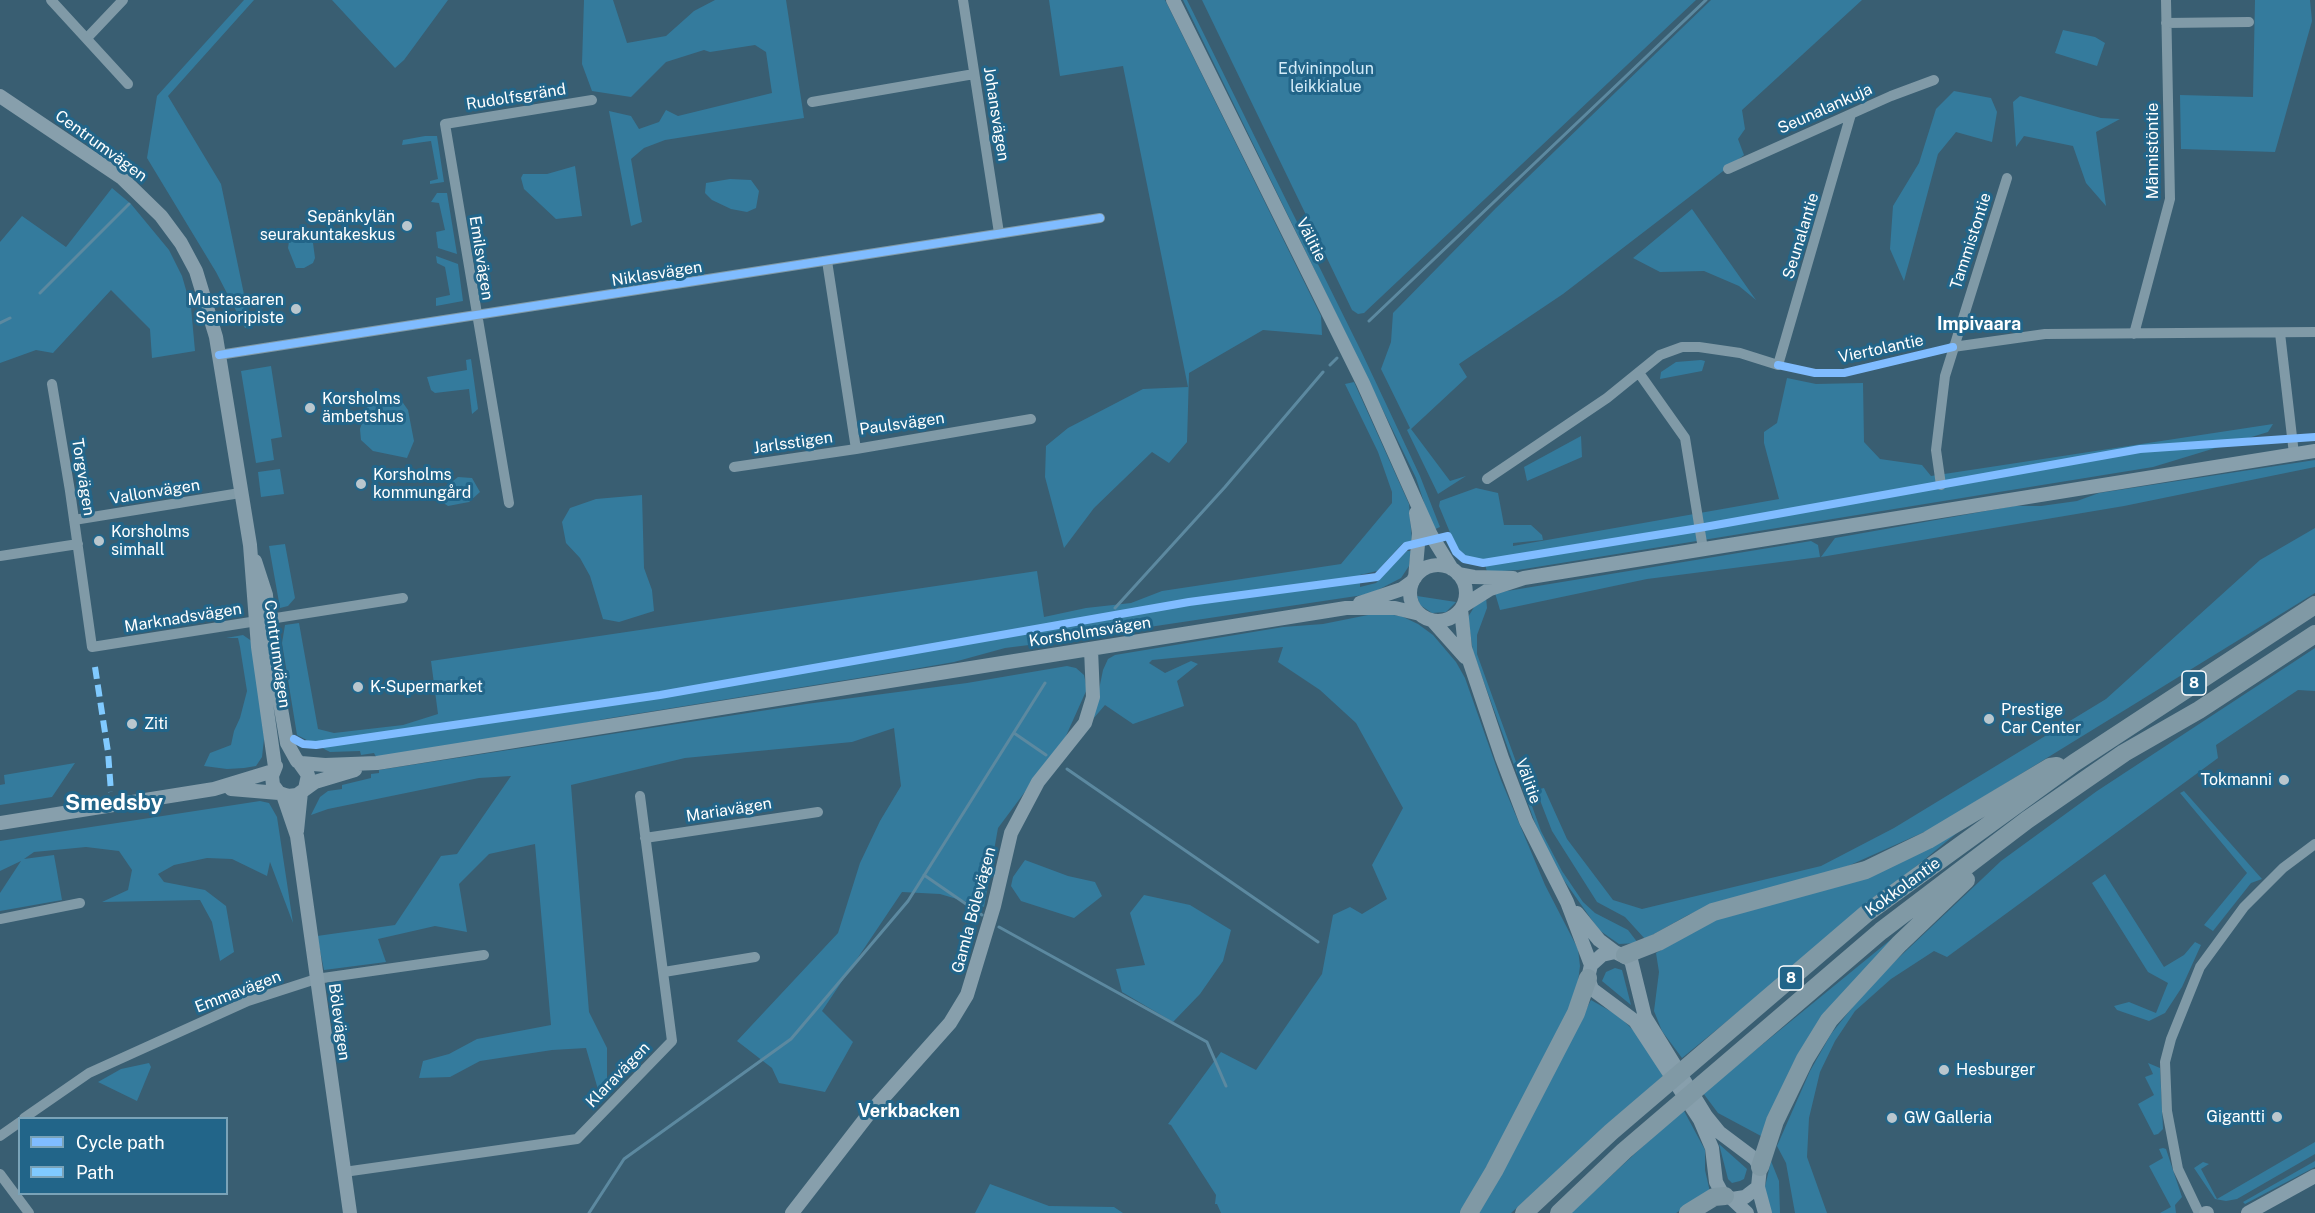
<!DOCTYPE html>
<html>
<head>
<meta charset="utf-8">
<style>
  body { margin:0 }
  #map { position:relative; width:2315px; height:1213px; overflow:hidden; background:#395e72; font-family:"Public Sans",sans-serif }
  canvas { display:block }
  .legend { position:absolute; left:18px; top:1117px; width:210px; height:78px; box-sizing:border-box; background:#226589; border:2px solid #7aa3b8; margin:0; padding:8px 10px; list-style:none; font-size:18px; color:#fff }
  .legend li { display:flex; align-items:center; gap:12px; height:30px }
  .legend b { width:30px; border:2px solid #7aa3b8 }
</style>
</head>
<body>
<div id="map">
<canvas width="2315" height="1213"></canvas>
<ul class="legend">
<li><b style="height:8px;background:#80bcff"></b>Cycle path</li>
<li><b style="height:8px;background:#80caff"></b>Path</li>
</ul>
</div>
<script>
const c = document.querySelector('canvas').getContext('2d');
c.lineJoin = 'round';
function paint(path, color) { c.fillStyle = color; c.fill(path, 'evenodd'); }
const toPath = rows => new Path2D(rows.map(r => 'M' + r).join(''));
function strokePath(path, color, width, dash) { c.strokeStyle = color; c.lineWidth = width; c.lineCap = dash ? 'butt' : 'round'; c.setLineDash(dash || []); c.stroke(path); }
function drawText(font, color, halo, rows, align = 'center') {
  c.font = font + ' "Public Sans",sans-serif'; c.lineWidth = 6; c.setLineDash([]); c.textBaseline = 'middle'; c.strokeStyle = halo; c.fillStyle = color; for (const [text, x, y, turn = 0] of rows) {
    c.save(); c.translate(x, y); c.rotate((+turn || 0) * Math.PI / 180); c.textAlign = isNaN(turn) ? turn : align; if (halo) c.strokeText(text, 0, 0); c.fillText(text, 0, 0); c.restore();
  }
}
const green = toPath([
  [244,0,254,0,168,96,221,184,251,328,245,328,216,272,147,158,157,96],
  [332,0,448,0,404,60,395,68],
  [584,0,613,0,627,43,666,36,694,11,715,0,786,0,804,118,665,140,644,148,631,159,642,222,631,226,609,111,631,116,639,129,659,122,666,110,678,116,772,93,766,52,755,45,710,52,704,50,666,62,631,97,592,91,582,64],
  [1049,0,1165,0,1321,316,1322,335,1263,330,1189,373,1187,442,1169,463,1152,452,1094,508,1064,548,1045,477,1046,446,1068,428,1143,389,1188,387,1123,66,1060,76],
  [1183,0,1187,0,1362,353,1420,476,1440,527,1433,530,1416,478],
  [1202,0,1696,0,1364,313,1358,314,1352,310],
  [1711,0,1862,0,1742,110,1745,129,1738,139,1744,155,1563,294,1459,364,1467,377,1411,429,1450,481,1466,476,1438,494,1407,430,1410,428,1381,369,1391,342,1393,313,1496,208],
  [2255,0,2310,0,2312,21,2275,152,2181,149,2180,95,2253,97],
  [2063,30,2095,37,2105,43,2097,66,2055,53],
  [1954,91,1991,98,1997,112,1992,142,1956,132,1938,154,1904,281,1890,249,1893,206,1919,163,1936,109],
  [2020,96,2101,118,2120,119,2096,132,2106,206,2086,183,2073,146,2024,136,2016,147,2013,102],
  [425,136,437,136,444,182,430,184,430,181,438,179,431,141,402,145,403,140],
  [575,166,582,216,556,219,524,189,521,178,523,174,547,174],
  [730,179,751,180,759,191,756,208,747,212,731,209,712,200,705,193,706,183],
  [112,188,131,204,169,250,182,276,191,307,195,351,152,358,150,329,111,290,53,353,36,350,0,363,0,242,22,216,66,247],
  [437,193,447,193,457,254,438,248,436,232,445,230,439,203,431,202],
  [1692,209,1756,300,1739,286,1704,271,1660,272,1633,258],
  [297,232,308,233,313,243,315,258,313,263,304,268,296,268,288,248,290,235],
  [436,256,458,264,463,301,436,306,436,298,450,295,445,267,437,263],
  [471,359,478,409,472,414,469,389,435,393,431,390,427,377,467,370,466,360],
  [1701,360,1705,361,1702,371,1660,379,1661,372,1676,362],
  [271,366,282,437,271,439,274,460,256,463,241,371],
  [1787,378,1816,384,1863,383,1864,442,1880,459,1922,465,1931,476,2273,424,2268,432,2153,467,1518,570,1487,572,1484,560,1470,559,1456,547,1439,506,1440,501,1476,488,1498,493,1504,525,1531,525,1542,535,1543,540,1513,543,1513,546,1779,499,1764,443,1764,432,1777,423],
  [1354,382,1409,504,1412,541,1403,543,1377,571,1360,575,1360,587,1376,583,1407,551,1411,551,1409,566,1401,578,1370,594,1042,643,1041,639,1029,641,1029,645,1005,648,954,662,908,670,604,719,544,732,376,757,374,753,361,755,360,751,330,752,297,735,282,643,285,625,299,623,318,729,334,733,403,725,438,714,431,661,1037,571,1044,617,1086,608,1131,603,1162,591,1341,564,1392,503,1392,492,1378,452,1345,384],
  [391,399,401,400,408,410,414,441,407,458,373,451,361,440,360,429,367,407],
  [1581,436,1582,457,1527,481,1524,467],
  [2315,460,2315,467,2124,506,1821,557,1835,538,2014,506,2041,506,2077,501,2099,493],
  [280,469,284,494,261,497,258,472],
  [458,477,472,478,480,492,469,502,448,506,442,502,449,484],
  [642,495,644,568,652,590,654,611,619,622,603,619,590,576,580,558,566,543,562,522,570,508,596,499],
  [2315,528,2315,593,1933,828,1819,879,1724,900,1688,915,1645,939,1625,917,1597,902,1552,831,1536,790,1544,788,1567,839,1613,900,1642,909,1821,866,1894,828,2106,699,2260,560],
  [1811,541,1818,545,1820,557,1647,579,1500,610,1495,593],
  [285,544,295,598,288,606,280,608,269,546],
  [1417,596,1456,602,1446,612,1432,613,1420,605],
  [1486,597,1487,608,1477,635,1477,654,1541,831,1562,871,1583,902,1595,913,1628,930,1638,943,1619,944,1599,930,1558,872,1539,834,1473,652,1468,617,1476,604],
  [1378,613,1401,616,1418,624,1433,635,1456,662,1465,678,1501,780,1545,885,1578,949,1580,966,1577,989,1566,1016,1484,1178,1461,1213,1221,1213,1217,1204,1215,1204,1216,1195,1171,1125,1168,1124,1221,1052,1256,1070,1322,974,1333,915,1350,907,1362,914,1387,899,1372,865,1403,808,1356,723,1320,690,1278,662,1283,647,1152,660,1149,663,1165,673,1191,661,1198,664,1177,681,1184,706,1133,724,1105,705,1093,719,1103,670,1108,659,1115,655,1283,627,1323,624],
  [243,635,253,642,267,737,264,739,262,757,256,766,244,768,227,769,204,766,210,753,231,745,234,731,240,718,247,691,240,647,238,638,226,638],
  [2315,648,2315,691,2298,690,2216,745,2218,758,1947,957,1934,951,1891,979,1855,1011,1835,1041,1820,1072,1809,1118,1807,1157,1827,1213,1795,1213,1786,1163,1777,1146,1810,1071,1831,1034,1871,984,2001,861,2097,791],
  [1067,666,1076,668,1084,675,1087,689,1065,738,998,828,984,907,940,894,902,892,822,1011,853,1042,825,1092,779,1083,772,1068,737,1041,838,933,860,863,880,821,901,786,894,728,852,742,685,758,571,785,589,1012,607,1048,607,1087,599,1093,586,1048,552,1050,480,1061,450,1077,419,1078,423,1061,449,1054,477,1039,551,1025,535,844,489,854,459,884,467,932,435,926,378,939,386,962,324,970,317,936,395,925,441,856,457,854,511,776,479,778,328,809,311,815,320,797,328,791,342,789,342,785,371,778,371,774,379,773,379,770,806,704,967,683],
  [75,763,52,797,0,805,0,785,5,784,4,775],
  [2184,791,2262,879,2251,883,2213,931,2204,925,2247,873,2180,793],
  [260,801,269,803,277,817,293,923,270,862,267,876,232,859,207,858,174,865,158,874,164,882,205,890,226,906,234,952,220,961,212,922,200,900,102,902,128,890,132,870,119,851,86,847,34,852,24,859,54,855,62,900,0,911,0,893,21,861,0,871,0,841],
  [1963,828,1682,1058,1662,1031,1654,1011,1659,972,1656,953,1715,919],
  [1025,860,1068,876,1095,882,1102,896,1074,918,1021,901,1011,886,1013,877],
  [2105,874,2164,967,2184,955,2195,942,2201,945,2182,987,2165,1013,2149,1021,2117,1010,2114,1006,2129,1002,2156,1013,2168,983,2148,972,2092,883],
  [1144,895,1190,905,1231,930,1223,961,1200,994,1173,1022,1122,992,1116,969,1145,965,1130,913],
  [1900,932,1761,1136,1718,1113,1703,1093],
  [1615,968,1622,970,1631,1005,1602,981,1606,972],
  [1591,1000,1619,1016,1642,1039,1663,1076,1511,1213,1475,1213,1511,1154],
  [149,1063,151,1067,137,1101,98,1082,121,1069],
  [2148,1063,2160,1068,2163,1129,2158,1134,2154,1135,2138,1104,2154,1095,2145,1077,2153,1074],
  [1683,1109,1705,1150,1705,1170,1710,1192,1676,1213,1571,1213],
  [2315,1142,2315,1154,2237,1199,2226,1201,2215,1199,2194,1168,2203,1162,2209,1164,2201,1169,2217,1199],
  [1719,1144,1747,1169,1744,1179,1740,1181,1732,1183,1728,1179],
  [2163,1148,2166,1149,2182,1197,2175,1205,2176,1213,2160,1213,2171,1207,2149,1166,2163,1158,2159,1149],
  [1771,1161,1779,1181,1780,1213,1771,1213,1764,1191],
  [2315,1161,2315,1167,2245,1204,2243,1202],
  [990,1184,1049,1206,1114,1207,1123,1213,975,1213]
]);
const stream = toPath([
  [40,293,129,204],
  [1369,321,1706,0],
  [0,323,10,318],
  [1330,365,1337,358],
  [1115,608,1225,487,1323,372],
  [1014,733,1046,755],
  [1067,769,1318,942],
  [924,875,982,915],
  [999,927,1207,1042,1226,1086],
  [589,1213,624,1159,791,1039,908,901,1045,683]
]);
const street = toPath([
  [51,0,128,84],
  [963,0,999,233],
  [2166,23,2249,22],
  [87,38,123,0],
  [812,102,974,74],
  [1728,169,1891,96,1934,80],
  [827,261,856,449,1031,419],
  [2280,333,2294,454],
  [2134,334,2170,199,2166,0],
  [1953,347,2045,334,2315,332],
  [219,355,1100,218],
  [1639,373,1685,438,1703,549],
  [52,384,70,491,92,647,403,598],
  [734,467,856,449],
  [1487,479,1607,398,1660,355,1682,347,1699,347,1740,353,1778,365,1851,114],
  [1941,485,1936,450,1945,376,2007,178],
  [509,503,445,124,592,100],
  [74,520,240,493],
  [0,556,78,544],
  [645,838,818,812],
  [0,919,80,903],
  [664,972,755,957],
  [24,1118,89,1073,248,1001,316,979,484,955],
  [0,1136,20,1122],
  [344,1172,577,1139,672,1041,640,796],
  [0,1174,29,1213],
  [2199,1213,2178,1169,2167,1111,2165,1062,2171,1039,2200,967,2244,907,2283,868,2315,844]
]);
const secondary = toPath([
  [1173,0,1363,383,1431,535,1452,569],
  [0,96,122,178,161,216,181,243,196,271,216,337,250,545,258,647,275,767],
  [255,561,266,595,270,645,287,743,297,761],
  '1410 593a28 28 0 1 1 56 0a28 28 0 1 1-56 0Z',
  [1458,574,1474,577,1513,578],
  [1415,578,1419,533,1416,513],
  [1360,603,1402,589,1413,581],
  [1463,606,1490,589,1524,578,2315,451],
  [1461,609,1465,648,1502,758,1526,821,1567,902,1591,965],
  [1432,620,1465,657],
  [298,761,308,775,305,789],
  [301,763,325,765,377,763,1346,608,1395,608,1420,614],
  [276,766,272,776,273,785,279,793,288,796,297,795,315,782,355,770],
  [231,789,279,793],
  [283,795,297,836,350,1213],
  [0,823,214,789,273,771],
  [297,831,301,792],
  [1577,913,1599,940,1615,952],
  [1615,952,1631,960,1645,1017,1706,1116,1719,1132,1755,1159,1760,1167,1758,1187,1745,1197,1732,1199,1722,1193,1716,1182,1712,1148,1700,1120,1635,1021,1592,989,1588,978,1591,965,1602,955,1615,952],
  [1758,1187,1765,1213],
  [1732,1199,1747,1213],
  [792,1213,868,1115,950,1023,967,995,994,906,1011,833,1038,782,1085,723,1093,697,1091,649],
  [2206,1213,2207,1213],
  [2248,1213,2315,1176]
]);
const highway = toPath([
  [1625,955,1658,942,1713,912,1866,870,1928,840,2050,767,2057,766],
  [1760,1167,1775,1121,1805,1059,1829,1020,1899,944,1966,880],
  [1469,1213,1494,1171,1576,1013,1588,978],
  [1524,1213,1611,1132,1867,913,2074,763,2315,605],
  [1559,1213,1624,1151,1881,931,2027,820,2124,753,2199,710,2315,634],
  [1688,1213,1714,1197,1725,1196]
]);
const quiet = toPath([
  [95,667,108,752,111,792]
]);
const cycleway = toPath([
  [219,355,1100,218],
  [1778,365,1815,373,1844,373,1953,347],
  [294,739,303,744,316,745,660,695,1189,602,1377,577,1406,546,1448,536,1456,552,1464,559,1483,563,1699,528,2140,449,2315,437]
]);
const markers = [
  [407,226,6,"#bac7ce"],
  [296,309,6,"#bac7ce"],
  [310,408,6,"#bac7ce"],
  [361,484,6,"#bac7ce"],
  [99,541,6,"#bac7ce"],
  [358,687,6,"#bac7ce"],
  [1989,719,6,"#bac7ce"],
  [132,724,6,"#bac7ce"],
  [2284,780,6,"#bac7ce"],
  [1944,1070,6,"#bac7ce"],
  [2277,1117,6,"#bac7ce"],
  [1892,1118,6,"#bac7ce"]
];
const shields = [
  [2194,683,24],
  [1791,978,24]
];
const shieldNames = [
  ["8",2194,683],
  ["8",1791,978]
];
const parkNames = [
  ["Edvininpolun",1326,69],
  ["leikkialue",1326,87]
];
const streetNames = [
  ["Rudolfsgränd",516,97,-9],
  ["Seunalankuja",1825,109,-24],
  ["Johansvägen",996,114,81],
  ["Centrumvägen",101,146,36],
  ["Männistöntie",2153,151,-90],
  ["Seunalantie",1801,236,-73],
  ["Välitie",1311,240,63],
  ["Tammistontie",1971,241,-72],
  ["Emilsvägen",481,258,81],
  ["Niklasvägen",657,274,-9],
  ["Viertolantie",1881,349,-12],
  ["Paulsvägen",902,424,-8],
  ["Jarlsstigen",793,443,-8],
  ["Torgvägen",83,477,81],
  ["Vallonvägen",155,492,-9],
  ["Marknadsvägen",183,618,-9],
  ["Korsholmsvägen",1090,632,-9],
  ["Centrumvägen",277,654,82],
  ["Välitie",1528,781,70],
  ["Mariavägen",729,810,-9],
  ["Kokkolantie",1903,887,-36],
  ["Gamla Bölevägen",974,910,-75],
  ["Emmavägen",238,992,-21],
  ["Bölevägen",339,1022,82],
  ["Klaravägen",618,1075,-46]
];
const poiNames = [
  ["Sepänkylän",395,217,"right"],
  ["seurakuntakeskus",395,235,"right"],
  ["Mustasaaren",284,300,"right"],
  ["Senioripiste",284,318,"right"],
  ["Korsholms",322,399],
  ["ämbetshus",322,417],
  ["Korsholms",373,475],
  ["kommungård",373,493],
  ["Korsholms",111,532],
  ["simhall",111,550],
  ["K-Supermarket",370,687],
  ["Prestige",2001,710],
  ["Car Center",2001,728],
  ["Ziti",144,724],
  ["Tokmanni",2272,780,"right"],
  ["Hesburger",1956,1070],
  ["Gigantti",2265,1117,"right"],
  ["GW Galleria",1904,1118]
];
const neighbourhoodNames = [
  ["Impivaara",1979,324],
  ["Verkbacken",909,1111]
];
const districtNames = [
  ["Smedsby",114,803]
];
paint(green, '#347b9d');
strokePath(stream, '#5c89a0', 3);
strokePath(street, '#809aa7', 10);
strokePath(secondary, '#879fac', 14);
strokePath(highway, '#8099a5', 18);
strokePath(quiet, '#80caff', 6, [12, 6]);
strokePath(cycleway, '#80bcff', 8);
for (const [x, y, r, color] of markers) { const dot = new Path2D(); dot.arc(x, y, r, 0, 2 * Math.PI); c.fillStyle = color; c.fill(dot); strokePath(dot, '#226589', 2); }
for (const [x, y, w] of shields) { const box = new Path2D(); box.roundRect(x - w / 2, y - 12, w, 24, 4.5); c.fillStyle = '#226589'; c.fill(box); strokePath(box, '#fff', 1.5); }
drawText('bold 15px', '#fff', null, shieldNames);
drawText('16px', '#d3ebf8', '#226589', parkNames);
drawText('16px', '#fff', '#226589', streetNames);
drawText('16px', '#fff', '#226589', poiNames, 'left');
drawText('bold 18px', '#fff', '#226589', neighbourhoodNames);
drawText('bold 22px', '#fff', '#226589', districtNames);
</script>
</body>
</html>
